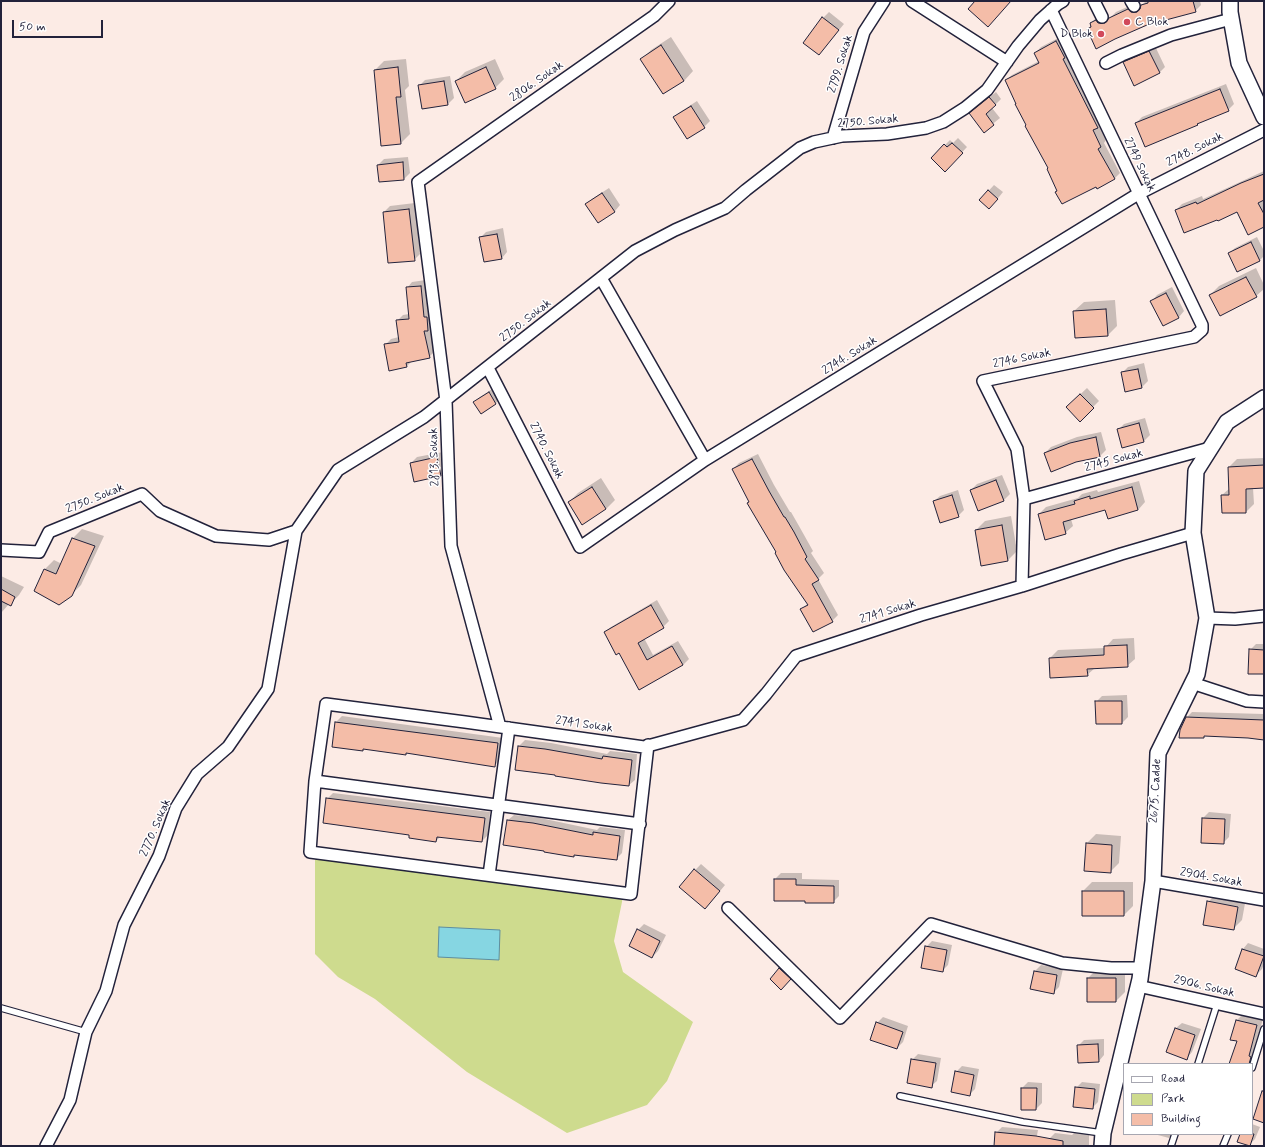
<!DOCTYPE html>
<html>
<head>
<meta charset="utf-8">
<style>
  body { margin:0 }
  #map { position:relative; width:1265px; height:1147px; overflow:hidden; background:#fcebe5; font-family:Mynerve,sans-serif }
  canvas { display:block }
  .frame { position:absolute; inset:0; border:2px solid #22223b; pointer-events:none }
  .legend { position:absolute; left:1123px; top:1063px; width:130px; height:72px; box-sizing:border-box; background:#fff; border:1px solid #a7a7b1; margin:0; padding:5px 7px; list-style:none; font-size:12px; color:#22223b }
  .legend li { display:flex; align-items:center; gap:8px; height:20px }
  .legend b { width:20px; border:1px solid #a7a7b1 }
  .scale { position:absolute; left:12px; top:20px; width:91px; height:18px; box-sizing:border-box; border:2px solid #22223b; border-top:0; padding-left:5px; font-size:12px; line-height:14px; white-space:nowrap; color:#22223b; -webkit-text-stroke:3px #fff; paint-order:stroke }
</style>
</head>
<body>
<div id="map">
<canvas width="1265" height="1147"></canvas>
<div class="frame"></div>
<ul class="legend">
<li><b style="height:5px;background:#fff"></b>Road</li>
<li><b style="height:11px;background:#cedb8e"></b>Park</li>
<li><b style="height:11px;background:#f4bda8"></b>Building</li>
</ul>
<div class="scale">50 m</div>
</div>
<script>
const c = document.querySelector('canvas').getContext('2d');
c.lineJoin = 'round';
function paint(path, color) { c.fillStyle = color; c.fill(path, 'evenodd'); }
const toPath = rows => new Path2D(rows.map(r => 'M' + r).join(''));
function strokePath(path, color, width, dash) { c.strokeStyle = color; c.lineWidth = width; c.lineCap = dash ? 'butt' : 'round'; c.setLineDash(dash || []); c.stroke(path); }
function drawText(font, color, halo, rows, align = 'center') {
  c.font = font + ' Mynerve,sans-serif'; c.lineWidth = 3; c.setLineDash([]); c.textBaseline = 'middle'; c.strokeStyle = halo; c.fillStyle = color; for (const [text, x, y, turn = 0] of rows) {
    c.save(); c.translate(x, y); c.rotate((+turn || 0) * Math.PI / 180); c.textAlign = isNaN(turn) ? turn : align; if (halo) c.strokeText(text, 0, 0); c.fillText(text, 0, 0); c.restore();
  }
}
const green = toPath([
  [315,859,623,897,614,941,623,972,693,1022,667,1081,647,1105,567,1133,467,1072,375,999,338,977,315,954]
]);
const water = toPath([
  [439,927,500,930,499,960,438,957,439,927]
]);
const shadow = toPath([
  [1146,1,1200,1,1201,5,1195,11,1088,29,1092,25,1091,23,1097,17,1110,18,1116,12,1134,4,1140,8,1141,7,1142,5],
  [829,12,844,24,819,54,823,18],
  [1062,36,1103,121,1099,125,1106,140,1104,143,1120,173,1114,179,1096,185,1058,190,1049,168,1006,80,1012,75,1039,61,1035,53,1041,47],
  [671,37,693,71,684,81,642,59,651,50],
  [1155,46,1165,67,1159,73,1124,63,1130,57],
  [406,59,409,86,405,90,410,134,401,143,375,70,384,61],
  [495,59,504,79,495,88,456,81,465,72],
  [450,76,454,98,448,104,419,86,425,80],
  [1226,84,1234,104,1228,110,1201,121,1197,125,1136,123,1142,117],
  [996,92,1001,99,992,108,1000,118,984,131,977,108],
  [697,101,710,121,704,127,675,118,680,112],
  [958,138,967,147,950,165,932,158,950,140,953,143],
  [408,157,410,173,404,179,378,165,384,159],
  [1264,171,1264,226,1237,211,1176,210,1182,204,1202,196,1203,199],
  [994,185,1003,192,995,202,980,200],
  [609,188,620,205,615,211,599,222,587,204,592,199],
  [415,203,420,254,414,260,384,212,390,206],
  [503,228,507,252,502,258,480,238,486,232],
  [1257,237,1264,251,1264,256,1260,260,1238,271,1229,253,1235,248],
  [1256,268,1264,285,1264,289,1256,296,1210,295,1219,286],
  [426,280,434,324,430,328,435,351,429,357,412,361,407,366,385,345,391,339,399,337,397,321,403,315,409,314,407,288,412,282],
  [1172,287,1184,311,1179,317,1164,324,1152,301,1157,295],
  [1115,300,1117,326,1107,336,1074,311,1084,302],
  [1144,363,1148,381,1142,387,1126,390,1122,373,1128,367],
  [495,387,501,397,496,403,475,402,480,397],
  [1087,388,1099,401,1080,420,1067,407],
  [1145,418,1150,435,1144,441,1123,447,1118,430,1124,424],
  [1101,432,1106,450,1100,456,1045,453,1051,447,1077,437],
  [443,452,447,470,441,475,411,463,417,457],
  [758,454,774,485,790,512,791,512,799,526,813,551,811,553,824,573,818,579,838,615,832,621,814,631,802,609,808,603,777,552,733,469,739,463],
  [1264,458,1264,487,1253,488,1254,504,1246,512,1222,495,1230,488,1229,467,1237,459],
  [1002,475,1010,494,1004,500,979,509,971,490,977,484],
  [601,478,615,500,606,509,583,524,569,502,578,493],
  [1139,481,1145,502,1138,510,1106,509,1071,519,1073,526,1065,533,1039,514,1046,507,1078,498,1082,494,1097,490,1098,492],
  [958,490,964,510,958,516,934,501,940,496],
  [1011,516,1017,551,1008,560,976,530,985,521],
  [82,529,104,536,81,585,71,595,35,590,45,569,54,560,62,564,73,538],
  [1,576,24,587,19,595,10,604,9,604,1,613],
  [657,600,669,621,663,627,644,638,653,655,678,641,689,659,683,665,639,689,619,652,605,632,611,627],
  [1134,638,1135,659,1127,666,1095,668,1087,675,1050,658,1058,650,1105,648,1113,639],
  [1256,644,1264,644,1264,673,1250,650],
  [1127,695,1128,717,1122,723,1096,702,1102,696],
  [1192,712,1264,714,1264,739,1205,735,1203,737,1186,718],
  [342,716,503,738,500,760,494,766,407,752,405,754,364,748,362,750,333,746,336,722],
  [525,740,551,743,607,754,610,751,637,754,635,780,629,785,556,775,519,746],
  [333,793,490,812,488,835,482,841,441,836,436,841,410,834,327,799],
  [1209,812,1231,814,1229,837,1223,843,1203,818],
  [514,815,540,818,597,830,600,827,625,830,622,853,616,859,576,854,573,856,508,820],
  [1096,834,1121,836,1119,863,1110,872,1087,843],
  [701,864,725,885,711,902,680,886],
  [781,873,802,873,802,879,839,880,839,896,833,902,806,900,775,879],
  [1092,882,1133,882,1133,906,1124,915,1083,891],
  [1217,893,1246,898,1242,920,1233,929,1208,902],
  [644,924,666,935,658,951,652,957,638,930],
  [932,941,952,945,948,965,942,971,926,947],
  [1248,943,1264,949,1264,964,1262,969,1256,975,1243,949],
  [786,963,796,973,781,988,771,979],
  [1041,965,1063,969,1059,987,1054,992,1031,988,1035,971],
  [1097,969,1125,969,1125,992,1116,1001,1088,978],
  [1243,1014,1263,1019,1254,1050,1256,1051,1252,1064,1230,1064,1238,1041,1232,1039,1237,1020],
  [883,1017,908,1026,903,1042,897,1048,877,1023],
  [1182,1023,1201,1029,1192,1052,1187,1058,1176,1028],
  [1104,1039,1104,1055,1099,1061,1078,1046,1084,1040],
  [918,1054,941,1058,937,1081,931,1086,912,1060],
  [962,1066,979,1069,975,1089,969,1095,956,1072],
  [1028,1082,1042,1083,1042,1103,1036,1109,1022,1088],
  [1082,1082,1100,1084,1098,1102,1092,1108,1076,1088],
  [1252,1124,1260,1127,1255,1139,1249,1145,1241,1134,1252,1134],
  [1002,1127,1038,1130,1035,1146,995,1146,996,1133],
  [1075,1132,1089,1133,1089,1146,1048,1146,1049,1139,1055,1133,1072,1135],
  [1154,1134,1172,1134,1169,1138]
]);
const building = toPath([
  [975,1,1011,1,988,27,968,9,975,1],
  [1148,1,1193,1,1196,12,1147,25,1115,39,1096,49,1087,29,1091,27,1090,23,1096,20,1098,23,1105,23,1109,18,1128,9,1131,12,1137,12,1140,9,1141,5,1148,3,1148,1],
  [822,17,839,30,819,55,803,43,822,17],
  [1056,41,1065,58,1063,59,1098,128,1093,130,1101,147,1098,149,1115,179,1097,189,1096,187,1062,204,1055,192,1057,191,1047,169,1048,168,1025,126,1026,125,1015,104,1016,104,1005,80,1039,63,1034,53,1056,41],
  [661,45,684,81,663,94,640,59,661,45],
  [1149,51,1160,73,1134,86,1123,62,1149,51],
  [398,67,401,97,396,97,401,144,381,146,374,70,398,67],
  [486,67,496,89,465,103,455,81,486,67],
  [444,81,448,105,422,109,418,85,444,81],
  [1220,89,1229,111,1197,124,1198,125,1145,147,1135,123,1220,89],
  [989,97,996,105,986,114,994,125,984,133,969,113,989,97],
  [691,106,705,128,687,139,673,117,691,106],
  [952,143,963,153,945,172,931,158,944,144,947,147,952,143],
  [403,162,404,180,379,182,377,165,403,162],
  [1264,174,1264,200,1258,203,1264,214,1264,227,1248,235,1237,212,1218,221,1217,220,1184,233,1175,210,1196,202,1197,204,1241,183,1264,174],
  [988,190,998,199,989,209,979,200,988,190],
  [602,193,615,212,598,223,585,204,602,193],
  [409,209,415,261,388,263,383,212,409,209],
  [497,234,502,259,484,262,479,237,497,234],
  [1251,242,1260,261,1237,272,1228,253,1251,242],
  [1246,277,1257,297,1220,316,1209,295,1246,277],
  [421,286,424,317,427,317,428,331,424,331,430,358,406,363,407,367,389,371,384,344,399,342,396,320,409,319,406,287,421,286],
  [1166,293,1179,318,1163,326,1150,301,1166,293],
  [1106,309,1108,336,1075,338,1073,311,1106,309],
  [1138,369,1142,388,1125,392,1121,372,1138,369],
  [489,392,496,404,481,414,473,402,489,392],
  [1080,394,1094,408,1080,422,1066,407,1080,394],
  [1139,423,1144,442,1122,448,1117,429,1139,423],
  [1096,437,1100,457,1076,462,1051,472,1044,453,1070,443,1096,437],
  [437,457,441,476,414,482,410,463,437,457],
  [752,459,769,491,784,517,785,517,794,532,807,557,805,559,819,580,812,584,833,622,813,632,800,609,808,605,784,570,775,553,776,552,747,503,749,502,732,469,752,459],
  [1264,465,1264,488,1246,489,1246,513,1222,513,1221,495,1229,495,1228,467,1264,465],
  [996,480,1004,501,978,511,970,490,996,480],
  [592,487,606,509,582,525,568,502,592,487],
  [1132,487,1138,510,1108,519,1105,510,1063,522,1066,534,1045,540,1038,514,1075,504,1074,501,1090,496,1090,499,1132,487],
  [952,495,959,517,940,523,933,501,952,495],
  [1002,525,1008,561,981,566,975,530,1002,525],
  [72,538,95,546,72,596,59,605,34,591,44,569,56,574,72,538],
  [1,589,15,597,11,606,1,601,1,589],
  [651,605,664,628,638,643,647,660,672,646,683,665,639,690,619,653,616,655,604,632,651,605],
  [1127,645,1128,667,1087,669,1088,676,1050,678,1049,658,1104,655,1104,646,1127,645],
  [1249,649,1264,650,1264,674,1248,674,1249,649],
  [1095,701,1122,701,1122,724,1096,724,1095,701],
  [1186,717,1264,720,1264,740,1248,738,1204,736,1204,738,1179,738,1180,730,1186,717],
  [335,722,498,743,495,767,406,753,406,755,363,749,363,751,332,747,335,722],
  [518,746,545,749,602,759,603,756,632,760,629,786,601,783,555,776,555,775,515,770,518,746],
  [326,798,485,818,482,842,437,837,436,842,409,838,409,835,323,823,326,798],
  [1202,818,1225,819,1224,844,1201,843,1202,818],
  [507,820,533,823,593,835,593,832,620,836,617,860,574,855,574,857,544,852,544,851,503,845,507,820],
  [1086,843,1112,845,1111,873,1084,871,1086,843],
  [694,869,720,891,705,909,679,887,694,869],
  [774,879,796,879,796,885,834,886,834,903,805,903,805,901,774,901,774,879],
  [1082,891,1124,891,1124,916,1082,916,1082,891],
  [1207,901,1238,907,1234,930,1203,925,1207,901],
  [637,929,660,941,652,958,629,946,637,929],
  [925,946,947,950,943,972,921,968,925,946],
  [1242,949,1264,956,1256,977,1235,969,1242,949],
  [779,968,791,979,781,990,770,979,779,968],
  [1034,971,1057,975,1054,994,1030,989,1034,971],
  [1087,978,1116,978,1116,1002,1087,1002,1087,978],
  [1236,1020,1257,1025,1249,1056,1251,1057,1249,1064,1229,1064,1237,1041,1230,1040,1236,1020],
  [876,1022,903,1032,897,1049,870,1040,876,1022],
  [1175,1028,1195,1035,1187,1060,1166,1052,1175,1028],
  [1098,1044,1099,1062,1078,1063,1077,1045,1098,1044],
  [911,1059,936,1063,932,1088,907,1083,911,1059],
  [955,1071,974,1075,970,1096,951,1092,955,1071],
  [1075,1087,1095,1089,1093,1109,1073,1107,1075,1087],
  [1021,1088,1037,1088,1036,1110,1021,1110,1021,1088],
  [1262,1091,1264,1091,1264,1123,1253,1119,1262,1091],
  [995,1132,1036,1136,1063,1141,1063,1146,994,1146,995,1132],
  [1240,1134,1254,1134,1250,1146,1237,1142,1240,1134]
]);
const lane = toPath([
  [1,1008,86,1032],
  [1198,1064,1217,1004],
  [1252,1068,1264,1029],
  [900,1096,1023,1122,1102,1133],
  [1171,1146,1175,1134],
  [1223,1146,1228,1134]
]);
const street = toPath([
  [912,1,1007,62],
  [1094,1,1102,17],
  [1131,1,1134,6],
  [1106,63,1122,55,1171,35,1231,19],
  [833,138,864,32,884,1],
  [601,278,705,460],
  [488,368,580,547,705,460,1138,194,1264,130],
  [1024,499,1210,448],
  [1,550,39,552,49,532,142,494,160,511,216,536,269,540,296,531,338,470,424,417,635,251,675,230,725,208,746,190,800,148,814,142,842,136,887,134,926,128,943,122,965,108,987,90,1018,46,1040,20,1058,4,1063,1],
  [1022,586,1024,499,1017,449,983,381,1194,337,1202,330,1202,325,1051,10],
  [1207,618,1235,619,1264,616],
  [1192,683,1247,701,1264,702],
  [500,727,451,546,446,401,418,182,654,16,669,1],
  [315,781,310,852,631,894,648,745],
  [640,824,315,781,326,704,465,722,644,747,743,720,766,694,796,656,921,615,1022,586,1121,554,1193,533],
  [489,875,509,728],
  [1153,881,1264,900],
  [728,908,840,1018,931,924,1062,963,1111,968,1141,968],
  [1138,986,1264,1014],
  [46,1146,70,1100,86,1032,106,991,124,925,159,856,176,808,197,774,228,747,268,689,296,531]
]);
const secondary = toPath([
  [1230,1,1230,12,1239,63,1264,117],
  [1102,1146,1103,1133,1140,979,1153,881,1158,753,1197,674,1207,618,1193,533,1196,471,1227,422,1264,398]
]);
const markers = [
  [1127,22,4,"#d1495b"],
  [1101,34,4,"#d1495b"]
];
const poiNames = [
  ["C Blok",1135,22],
  ["D Blok",1093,34,"right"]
];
const streetNames = [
  ["2799. Sokak",841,64,-73],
  ["2806. Sokak",537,82,-35],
  ["2750. Sokak",868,122,-5],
  ["2748. Sokak",1195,150,-27],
  ["2749 Sokak",1139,165,64],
  ["2750. Sokak",526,321,-38],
  ["2744. Sokak",850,356,-32],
  ["2746 Sokak",1022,359,-12],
  ["2740. Sokak",546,451,63],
  ["2813. Sokak",435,457,-92],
  ["2745 Sokak",1114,461,-15],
  ["2750. Sokak",95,499,-22],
  ["2741 Sokak",888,612,-17],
  ["2741 Sokak",584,725,8],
  ["2675. Cadde",1156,791,-87],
  ["2770. Sokak",156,828,-67],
  ["2904. Sokak",1211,878,10],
  ["2906. Sokak",1204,987,13]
];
paint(green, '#cedb8e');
paint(water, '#86d6e2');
strokePath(water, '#5e8e9f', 1);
paint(shadow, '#0003');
paint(building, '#f4bda8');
strokePath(building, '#22223b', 1);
strokePath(lane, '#22223b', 8);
strokePath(street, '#22223b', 14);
strokePath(secondary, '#22223b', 18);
strokePath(lane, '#fff', 5.5);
strokePath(street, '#fff', 11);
strokePath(secondary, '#fff', 15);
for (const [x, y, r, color] of markers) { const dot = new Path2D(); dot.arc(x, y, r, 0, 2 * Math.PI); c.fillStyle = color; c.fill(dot); strokePath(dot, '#fff', 1.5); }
drawText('12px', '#22223b', '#fff', poiNames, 'left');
drawText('12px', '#22223b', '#fff', streetNames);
</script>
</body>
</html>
